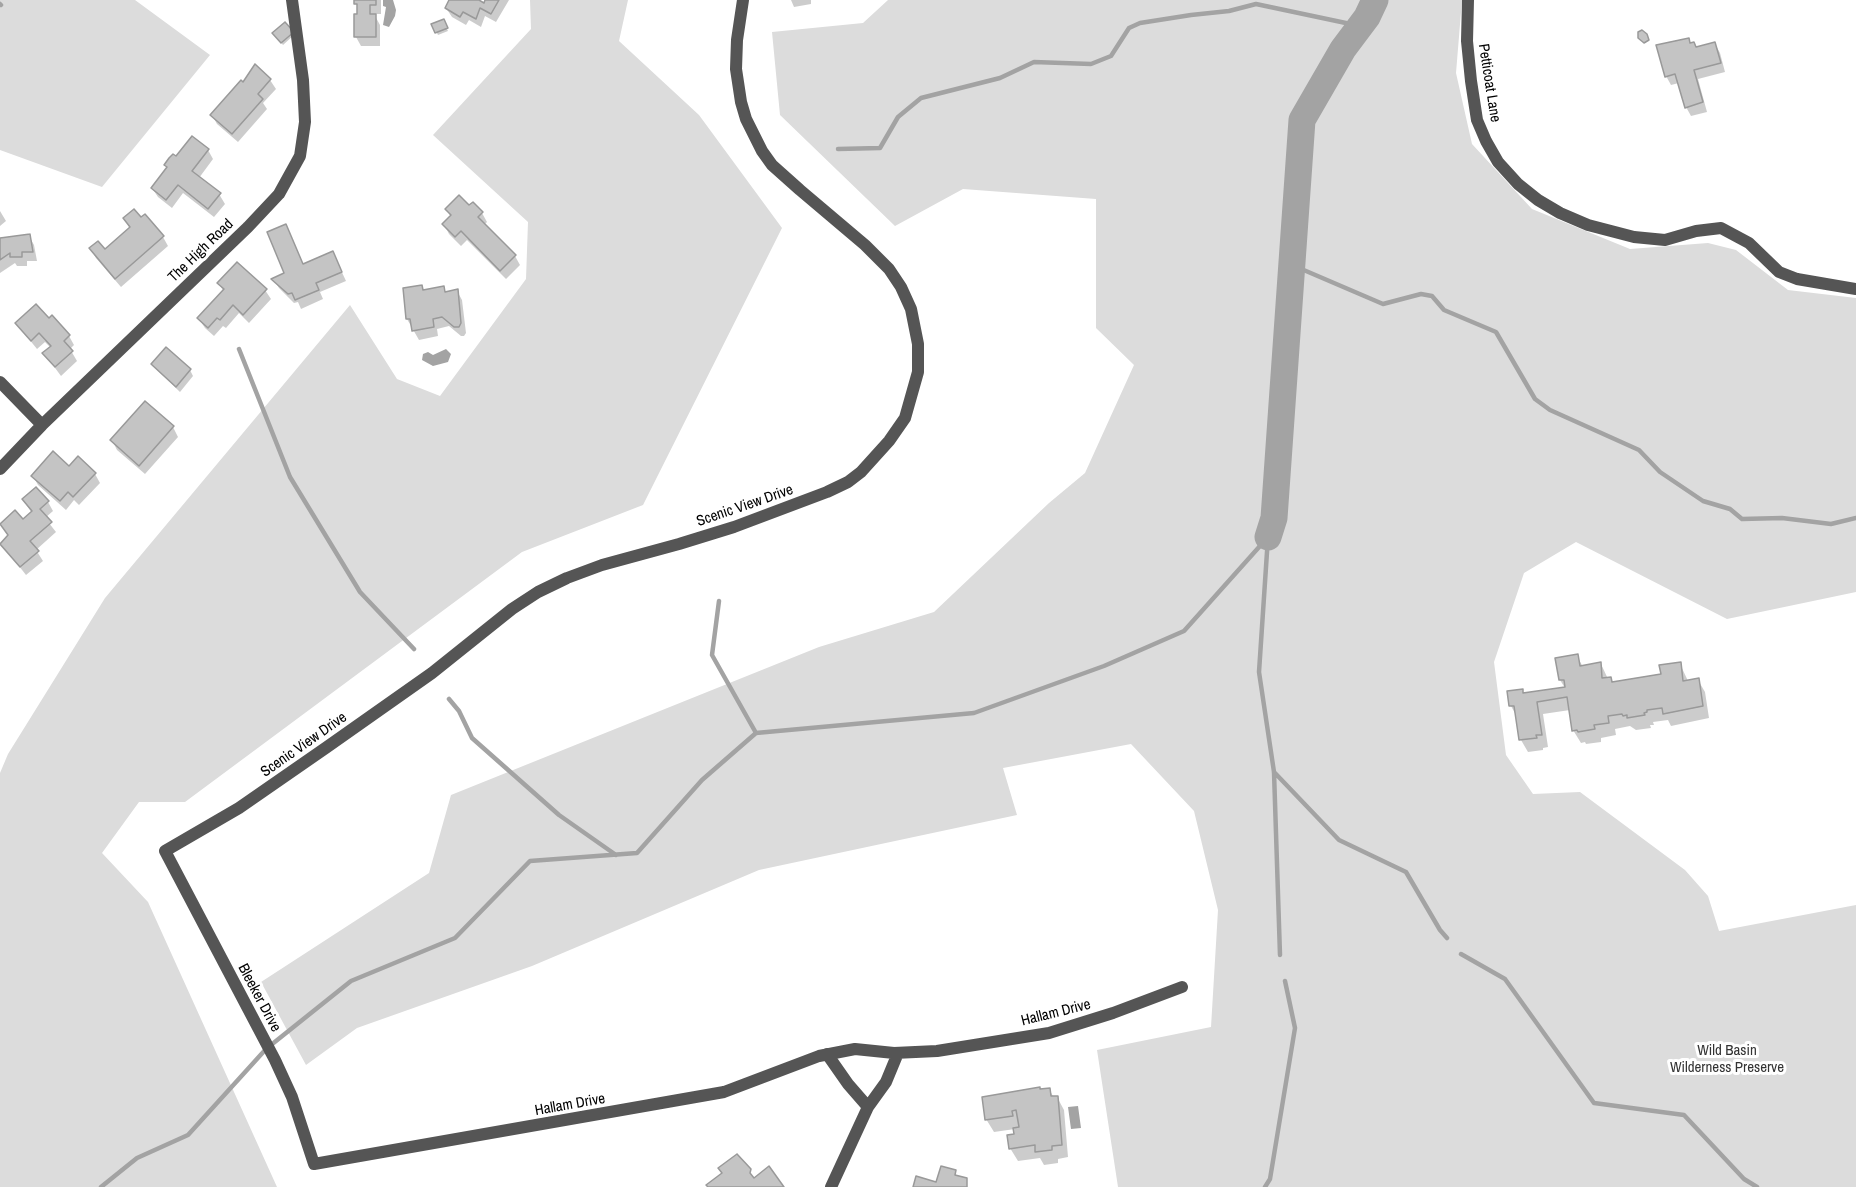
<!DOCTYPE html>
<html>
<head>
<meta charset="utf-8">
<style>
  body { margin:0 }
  canvas { display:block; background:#fff }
</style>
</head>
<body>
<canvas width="1856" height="1187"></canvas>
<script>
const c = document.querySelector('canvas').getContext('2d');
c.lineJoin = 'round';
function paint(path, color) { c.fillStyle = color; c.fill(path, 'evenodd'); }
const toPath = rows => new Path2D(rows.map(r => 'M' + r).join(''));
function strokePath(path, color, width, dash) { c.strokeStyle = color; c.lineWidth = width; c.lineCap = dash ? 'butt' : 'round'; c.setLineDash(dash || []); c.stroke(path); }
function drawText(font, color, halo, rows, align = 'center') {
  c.font = font + ' "Archivo Narrow",sans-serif'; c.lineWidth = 6; c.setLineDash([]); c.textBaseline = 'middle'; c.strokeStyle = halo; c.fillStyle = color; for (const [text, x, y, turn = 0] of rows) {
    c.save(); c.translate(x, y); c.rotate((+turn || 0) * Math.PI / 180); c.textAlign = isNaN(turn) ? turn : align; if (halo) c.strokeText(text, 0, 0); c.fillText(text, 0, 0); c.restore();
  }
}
const green = toPath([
  [0,0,135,0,210,55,102,187,0,150],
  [530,0,628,0,619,41,699,115,782,228,643,505,522,552,185,802,139,802,102,853,148,902,277,1187,0,1187,0,773,8,754,105,598,350,305,397,379,440,396,526,279,528,222,433,135,531,29],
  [888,0,1462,0,1456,73,1472,144,1532,209,1630,249,1708,243,1736,250,1788,290,1856,298,1856,592,1727,619,1576,542,1524,573,1494,662,1506,755,1533,794,1580,792,1685,870,1708,896,1719,931,1856,905,1856,1187,1118,1187,1097,1050,1211,1027,1218,910,1194,811,1131,744,1003,768,1017,815,759,870,532,966,357,1028,306,1065,261,982,429,873,451,795,819,647,934,612,1049,503,1085,473,1134,365,1096,328,1096,199,963,189,895,226,780,115,772,32,863,23]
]);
const water = toPath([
  [383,0,393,0,396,10,395,16,389,27,383,25,386,7,383,6],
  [446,349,451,354,448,362,433,366,422,360,423,354,428,352,433,355],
  [1078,1106,1081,1128,1071,1129,1068,1107]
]);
const shadow = toPath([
  [356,0,381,0,381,14,374,14,380,25,380,46,361,46,356,37,359,8],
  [451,0,476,0,484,5,487,0,509,0,496,22,485,16,481,27,469,20,466,25,452,17,446,8],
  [791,0,811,0,811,4,794,7],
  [443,21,448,31,438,35,433,25],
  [274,33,294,35,283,45],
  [1715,44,1720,53,1725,72,1698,79,1707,112,1691,116,1686,107,1679,83,1671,85,1666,76,1691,45,1696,49],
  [270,80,276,89,263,103,267,109,238,142,217,124,212,115,243,84],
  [208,150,213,159,199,178,219,194,225,204,214,217,183,193,172,208,158,197,152,188,168,169,166,165,176,159],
  [469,207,482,213,487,222,484,225,515,256,520,265,506,279,467,240,461,246,449,234,444,224,451,217,446,209],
  [0,211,6,221,0,226],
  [125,219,163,237,168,246,121,287,96,258,91,249,105,251,130,229],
  [29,236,34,245,37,261,27,261,27,266,17,266,15,263,0,273,0,240],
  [333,253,346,281,320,292,323,299,301,309,298,302,294,303,279,288,274,280],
  [219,284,265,290,271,299,249,323,239,313,226,328,223,326,214,336,205,328,199,319,224,292],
  [421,286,424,291,443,288,446,293,457,291,462,300,466,333,464,336,461,336,449,326,437,329,438,336,419,340,407,319],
  [48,320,69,336,74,345,70,349,77,361,61,376,44,353,51,348,45,342,37,349,16,323],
  [153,364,190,370,193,376,180,392,157,370],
  [145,403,173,427,178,437,145,474,117,450,112,440],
  [69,468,95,474,100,483,79,505,74,500,66,510,38,485,33,476],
  [23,500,48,502,53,511,45,518,56,532,36,550,43,561,26,575,1,543,9,537,1,525,23,521,32,513],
  [1577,656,1583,667,1601,664,1608,679,1611,678,1613,683,1662,676,1680,664,1688,681,1698,680,1705,692,1709,718,1671,726,1668,720,1653,722,1654,725,1650,725,1651,728,1636,730,1630,726,1615,729,1616,735,1601,738,1601,742,1586,744,1585,742,1581,743,1573,730,1570,710,1543,714,1548,747,1543,748,1543,750,1528,752,1521,740,1517,717,1511,706,1522,691,1524,694,1565,688,1560,680],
  [1049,1089,1054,1098,1057,1097,1064,1110,1068,1157,1058,1159,1058,1163,1044,1165,1040,1158,1018,1161,1010,1148,1016,1135,1015,1129,994,1132,986,1119]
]);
const stream = toPath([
  [0,4,1,5],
  [838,149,880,148,898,117,921,98,1000,78,1034,62,1091,64,1111,56,1129,28,1140,23,1191,15,1229,11,1256,4,1360,26],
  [1292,265,1383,304,1421,294,1432,296,1444,310,1496,332,1535,399,1550,410,1639,450,1660,472,1703,501,1730,509,1742,519,1782,518,1831,524,1856,518],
  [239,349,290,477,360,592,414,649],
  [1268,537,1259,672,1274,772,1280,955],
  [719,601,712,655,756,733],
  [449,699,459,711,472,738,559,815,616,855],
  [1274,772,1339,840,1406,872,1440,930,1447,938],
  [1461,954,1505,979,1594,1103,1684,1115,1744,1179,1757,1187],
  [101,1187,137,1158,188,1135,266,1049,351,981,455,938,530,861,637,853,702,780,756,733,974,713,1104,666,1184,631,1268,537],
  [1265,1187,1270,1179,1295,1028,1285,981]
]);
const river = toPath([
  [1268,537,1274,518,1302,120,1343,49,1367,17,1375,0]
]);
const building = toPath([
  [354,0,376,0,376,5,370,5,370,14,376,14,376,37,354,37,354,14,357,14,357,4,354,4,354,0],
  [449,0,479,0,484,3,485,0,499,0,491,14,480,8,476,19,463,12,460,17,445,8,449,0],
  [444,19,448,28,435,33,431,24,444,19],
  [285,22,294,32,281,43,272,33,285,22],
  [1642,30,1647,34,1649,40,1644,43,1638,38,1638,32,1642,30],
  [1689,38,1690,43,1694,42,1696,47,1715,42,1721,63,1694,70,1703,102,1685,108,1675,74,1665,77,1656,45,1689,38],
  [255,64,271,79,258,94,263,99,232,134,210,115,241,80,243,82,255,64],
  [192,136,209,149,192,171,221,193,208,209,178,185,166,200,151,188,167,167,164,165,169,158,173,154,176,156,192,136],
  [459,195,469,205,473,202,483,212,478,217,516,255,500,271,461,231,455,237,442,224,451,215,445,209,459,195],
  [134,209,141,217,145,214,164,236,115,279,89,248,98,241,105,249,130,227,123,218,134,209],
  [286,224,303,264,333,251,342,272,316,283,319,290,295,300,292,293,288,294,271,279,284,273,267,232,286,224],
  [30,234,33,252,22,252,22,257,10,257,10,253,0,260,0,238,30,234],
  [237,262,267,289,243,315,233,305,220,320,217,318,208,328,197,318,224,289,217,283,237,262],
  [422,285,423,290,444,286,445,292,458,289,461,323,459,327,454,327,442,317,433,319,434,327,412,331,410,319,406,319,403,288,422,285],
  [36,304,49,318,52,315,70,335,64,341,73,351,55,367,42,353,51,346,39,333,31,341,15,323,36,304],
  [166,347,191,369,176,387,151,364,166,347],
  [145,401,174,426,139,466,110,440,145,401],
  [53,451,69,466,78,456,96,473,73,497,68,492,60,501,31,476,53,451],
  [36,487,49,501,40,509,52,522,30,541,39,551,20,567,0,544,8,535,0,524,15,510,23,519,32,511,22,499,36,487],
  [1578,654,1580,666,1601,662,1602,678,1611,677,1612,682,1661,674,1659,665,1681,662,1683,681,1699,678,1703,706,1663,714,1662,708,1647,710,1647,712,1644,713,1645,715,1627,718,1627,715,1623,716,1622,714,1608,716,1609,723,1594,725,1595,729,1578,732,1577,730,1572,731,1567,697,1537,702,1542,735,1536,735,1537,738,1519,740,1514,706,1509,706,1507,691,1523,689,1523,693,1565,687,1564,680,1559,680,1555,658,1578,654],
  [1040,1087,1040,1089,1050,1088,1051,1096,1058,1096,1062,1145,1052,1146,1052,1150,1035,1152,1035,1145,1009,1149,1007,1135,1014,1134,1013,1128,1019,1127,1016,1110,1012,1111,1013,1116,985,1120,982,1097,1040,1087],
  [737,1154,751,1169,750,1173,754,1178,769,1166,784,1187,708,1187,706,1185,722,1173,718,1168,737,1154],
  [941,1166,956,1170,955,1175,967,1178,967,1187,913,1187,916,1176,936,1182,941,1166]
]);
const street = toPath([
  [743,0,737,40,736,69,741,102,746,119,762,151,772,165,800,190,865,245,889,269,901,287,911,309,918,344,918,372,905,418,889,441,861,472,848,482,827,492,734,527,679,544,602,565,567,578,538,592,512,609,432,673,327,747,239,808,165,851,275,1060,292,1097,314,1164,724,1092,819,1056,855,1049,894,1053,937,1051,1049,1033,1113,1013,1182,987],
  [1468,0,1467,41,1471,81,1477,120,1486,141,1498,162,1518,184,1538,200,1560,213,1588,225,1634,237,1665,240,1696,231,1721,228,1749,243,1779,272,1797,279,1856,289],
  [0,382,42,425],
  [0,469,42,425,248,227,279,194,300,156,305,122,303,80,292,0],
  [827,1054,848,1084,868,1107],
  [831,1187,868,1107,886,1082,898,1053]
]);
const streetNames = [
  ["Petticoat Lane",1489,83,81],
  ["The High Road",201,251,-44],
  ["Scenic View Drive",745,506,-19],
  ["Scenic View Drive",304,745,-35],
  ["Bleeker Drive",259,998,62],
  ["Hallam Drive",1056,1013,-14],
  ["Hallam Drive",570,1105,-10]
];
const parkNames = [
  ["Wild Basin",1727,1051],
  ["Wilderness Preserve",1727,1068]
];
paint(green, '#dcdcdc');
paint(water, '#a3a3a3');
paint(shadow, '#0003');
strokePath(stream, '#a3a3a3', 4.5);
strokePath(river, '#a3a3a3', 27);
paint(building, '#c4c4c4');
strokePath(building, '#999', 1.5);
strokePath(street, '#555', 12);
drawText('15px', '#000', '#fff', streetNames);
drawText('15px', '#333', '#fff', parkNames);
</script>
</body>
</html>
